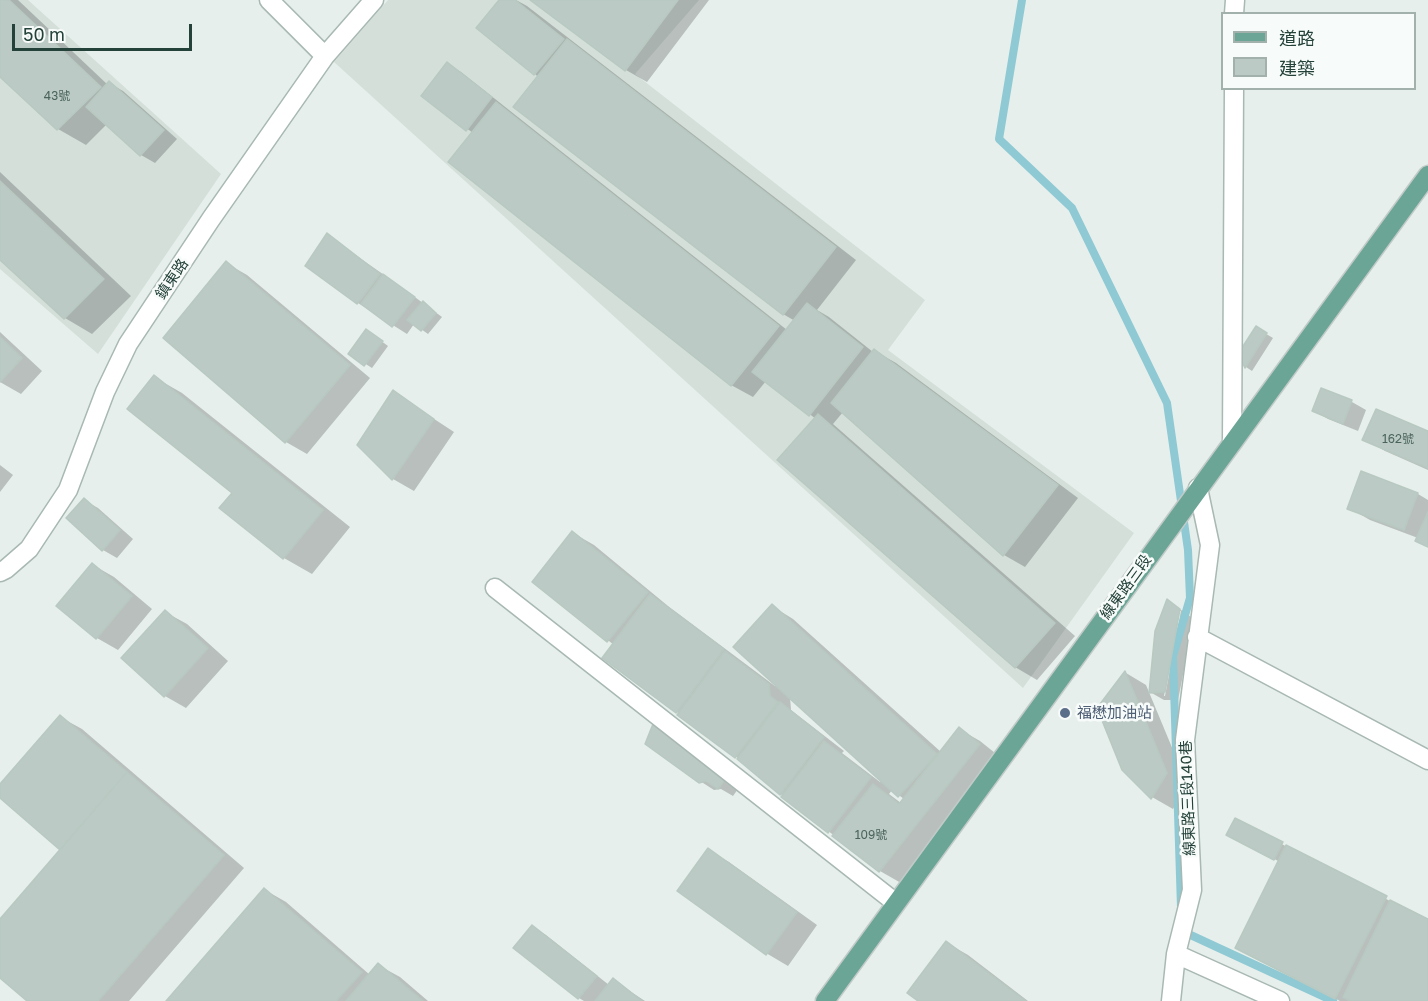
<!DOCTYPE html>
<html>
<head>
<meta charset="utf-8">
<style>
  body { margin:0 }
  #map { position:relative; width:1428px; height:1001px; overflow:hidden; background:#e6efeb; font-family:"Golos Text","Noto Sans TC",sans-serif }
  canvas { display:block }
  .legend { position:absolute; left:1221px; top:12px; width:195px; height:78px; box-sizing:border-box; background:#f7fbf9; border:2px solid #a3b1ad; margin:0; padding:8px 10px; list-style:none; font-size:18px; color:#24423a }
  .legend li { display:flex; align-items:center; gap:12px; height:30px }
  .legend b { width:30px; border:2px solid #a3b1ad }
  .scale { position:absolute; left:12px; top:24px; width:180px; height:27px; box-sizing:border-box; border:3px solid #24423a; border-top:0; padding-left:8px; font-size:18px; line-height:21px; white-space:nowrap; color:#24423a; -webkit-text-stroke:4px #f7fbf9; paint-order:stroke }
</style>
</head>
<body>
<div id="map">
<canvas width="1428" height="1001"></canvas>
<ul class="legend">
<li><b style="height:8px;background:#6aa596"></b>道路</li>
<li><b style="height:16px;background:#bbcac4"></b>建築</li>
</ul>
<div class="scale">50 m</div>
</div>
<script>
const c = document.querySelector('canvas').getContext('2d');
c.lineJoin = 'round';
function paint(path, color) { c.fillStyle = color; c.fill(path, 'evenodd'); }
const toPath = rows => new Path2D(rows.map(r => 'M' + r).join(''));
function strokePath(path, color, width, dash) { c.strokeStyle = color; c.lineWidth = width; c.lineCap = dash ? 'butt' : 'round'; c.setLineDash(dash || []); c.stroke(path); }
function drawText(font, color, halo, rows, align = 'center') {
  c.font = font + ' "Golos Text","Noto Sans TC",sans-serif'; c.lineWidth = 5; c.setLineDash([]); c.textBaseline = 'middle'; c.strokeStyle = halo; c.fillStyle = color; for (const [text, x, y, turn = 0] of rows) {
    c.save(); c.translate(x, y); c.rotate((+turn || 0) * Math.PI / 180); c.textAlign = isNaN(turn) ? turn : align; if (halo) c.strokeText(text, 0, 0); c.fillText(text, 0, 0); c.restore();
  }
}
const built = toPath([
  [0,0,28,0,221,174,98,354,0,269],
  [388,0,699,0,635,74,925,300,888,350,1134,533,1023,688,334,62]
]);
const shadow = toPath([
  [0,0,18,0,108,85,109,83,123,91,177,139,155,163,141,155,107,124,86,145,58,129,0,75],
  [501,0,516,0,527,6,856,260,817,310,829,317,873,352,875,351,896,363,1078,498,1025,567,1004,555,843,412,833,424,1075,636,1037,680,1015,667,816,419,766,381,753,397,731,385,473,133,423,96,447,64,461,72,787,330,795,321,783,314,535,74],
  [533,0,709,0,647,82,626,70],
  [0,172,131,296,92,334,65,318,0,258],
  [327,235,397,284,442,317,428,334,414,324,407,334,358,303],
  [226,263,247,275,370,378,307,454,286,442],
  [1256,328,1273,338,1252,371,1246,367,1240,354],
  [0,332,42,371,21,394,0,382],
  [373,335,388,346,372,368,350,354],
  [154,377,182,393,350,527,312,574,284,558,234,493],
  [1322,390,1352,402,1366,410,1358,431,1328,419,1314,411],
  [393,392,454,432,414,491,393,479,359,445],
  [1428,433,1428,470,1385,451,1364,439],
  [0,465,13,475,0,492],
  [1362,473,1418,494,1428,500,1428,547,1418,538,1370,520,1349,508],
  [84,500,98,508,133,539,117,558,103,550],
  [573,533,594,545,668,606,775,686,776,684,772,606,793,619,941,752,959,729,980,741,1000,757,901,883,880,871,783,796,738,758,679,714,614,645,534,581],
  [790,697,881,780,880,782,842,753,844,751,791,710],
  [892,790,904,799,901,803,889,794],
  [93,565,114,577,152,609,118,650,97,638,59,606],
  [1168,601,1194,619,1178,700,1164,700,1150,692],
  [1178,610,1181,611,1165,696,1164,696],
  [165,612,187,624,228,661,186,708,165,696,123,658],
  [1126,673,1146,685,1188,786,1173,809,1152,797],
  [60,717,82,729,244,868,129,1001,30,1001,0,976,0,922,62,850,0,796,0,786],
  [654,726,667,734,738,789,733,796,721,789,714,790,700,781],
  [1236,820,1428,921,1428,1001,1340,1001,1258,959,1280,862,1242,842],
  [708,850,729,862,817,925,788,966,766,953],
  [265,890,286,902,370,975,378,965,400,977,428,1001,168,1001],
  [532,927,546,935,609,985,613,980,645,1001,584,1001,579,998],
  [947,943,968,955,1028,1001,921,1001]
]);
const stream = toPath([
  [1022,0,999,139,1072,208,1167,403,1188,550,1190,598,1173,656,1181,907],
  [1182,931,1333,1001]
]);
const building = toPath([
  [0,0,9,0,101,87,57,130,0,77,0,0],
  [499,0,515,0,564,39,534,75,476,28,499,0],
  [530,0,678,0,625,71,530,0],
  [567,39,836,247,783,315,513,107,567,39],
  [447,62,492,97,466,131,421,96,447,62],
  [109,81,164,130,140,156,86,107,109,81],
  [496,102,779,326,731,386,448,162,496,102],
  [0,181,104,279,64,319,0,260,0,181],
  [327,233,380,274,357,304,305,266,327,233],
  [226,261,350,365,285,443,163,338,226,261],
  [383,274,415,297,392,327,361,304,383,274],
  [423,301,436,313,421,331,407,320,423,301],
  [807,303,863,347,809,416,752,372,807,303],
  [1256,326,1267,333,1245,368,1238,354,1256,326],
  [366,329,383,341,364,366,348,354,366,329],
  [0,337,22,358,0,382,0,337],
  [874,349,1058,485,1003,556,831,403,874,349],
  [154,375,323,510,283,559,219,508,232,493,127,409,154,375],
  [1321,388,1352,400,1343,424,1312,411,1321,388],
  [393,390,434,419,392,480,357,445,393,390],
  [1376,409,1428,431,1428,468,1362,440,1376,409],
  [818,414,1055,623,1015,668,777,460,818,414],
  [1361,471,1418,493,1404,530,1347,509,1361,471],
  [84,498,120,530,102,551,66,518,84,498],
  [1428,512,1428,547,1415,541,1428,512],
  [572,531,648,592,607,642,532,582,572,531],
  [92,563,132,596,96,639,56,606,92,563],
  [650,594,724,649,676,713,602,658,650,594],
  [1167,599,1180,609,1165,692,1149,693,1155,631,1167,599],
  [772,604,937,754,898,797,733,647,772,604],
  [165,610,208,648,164,697,121,658,165,610],
  [725,651,769,684,770,696,778,702,735,758,677,715,725,651],
  [1125,671,1167,773,1151,799,1122,770,1097,708,1125,671],
  [780,702,824,737,780,795,737,759,780,702],
  [60,715,127,772,60,850,0,798,0,784,60,715],
  [653,724,725,779,718,789,706,781,699,783,645,744,653,724],
  [959,727,980,744,879,872,832,836,873,784,899,804,959,727],
  [824,741,871,777,828,833,781,797,824,741],
  [127,772,224,855,98,1001,27,1001,0,978,0,919,127,772],
  [1235,818,1283,842,1274,860,1226,835,1235,818],
  [1286,845,1387,896,1335,999,1235,948,1286,845],
  [708,848,797,912,766,955,677,891,708,848],
  [264,888,362,972,336,1001,166,1001,264,888],
  [1390,900,1428,919,1428,1001,1350,1001,1343,997,1390,900],
  [532,925,597,976,578,999,513,948,532,925],
  [946,941,1026,1001,918,1001,907,993,946,941],
  [378,963,423,1001,346,1001,378,963],
  [613,978,642,1001,595,1001,613,978]
]);
const minor = toPath([
  [269,0,325,56],
  [1234,14,1235,0],
  [1232,443,1234,88],
  [0,572,6,569,29,549,68,490,105,392,128,344,211,219,325,56,374,0],
  [495,588,896,903],
  [1197,637,1428,760],
  [1176,954,1280,1001],
  [1171,1001,1176,954,1192,890,1185,740,1210,545,1198,488]
]);
const major = toPath([
  [825,1001,1428,175]
]);
const markers = [
  [1065,713,6,"#5c6f8a"]
];
const numberNames = [
  ["43號",57,96],
  ["162號",1398,439],
  ["109號",871,835]
];
const streetNames = [
  ["鎮東路",172,279,-56],
  ["線東路三段",1126,587,-54],
  ["線東路三段140巷",1188,798,-92]
];
const serviceNames = [
  ["福懋加油站",1077,713]
];
paint(built, '#d4dfda');
paint(shadow, '#0003');
strokePath(stream, '#8ec9d4', 8);
paint(building, '#bbcac4');
strokePath(building, '#b8c9c2', 1.5);
strokePath(minor, '#a8b8b2', 21);
strokePath(major, '#c2cac8', 21);
strokePath(minor, '#fff', 18);
strokePath(major, '#6aa596', 18);
for (const [x, y, r, color] of markers) { const dot = new Path2D(); dot.arc(x, y, r, 0, 2 * Math.PI); c.fillStyle = color; c.fill(dot); strokePath(dot, '#f7fbf9', 2); }
drawText('12px', '#4a645c', null, numberNames);
drawText('15px', '#24423a', '#f7fbf9', streetNames);
drawText('15px', '#4e5e75', '#f7fbf9', serviceNames, 'left');
</script>
</body>
</html>
